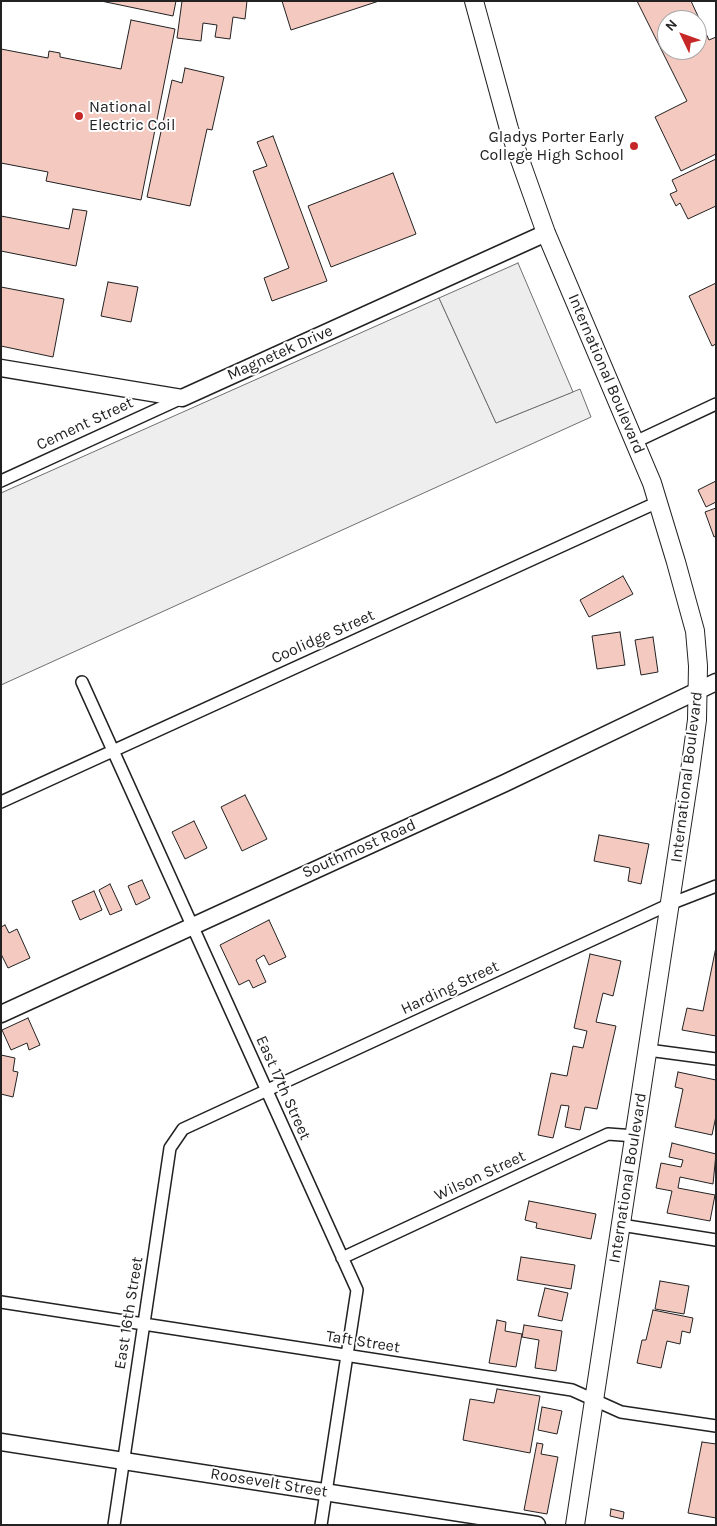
<!DOCTYPE html>
<html>
<head>
<meta charset="utf-8">
<style>
  body { margin:0 }
  #map { position:relative; width:717px; height:1526px; overflow:hidden; background:#fff; font-family:Karla,sans-serif }
  canvas { display:block }
  .frame { position:absolute; inset:0; border:2px solid #222; pointer-events:none }
  .north { position:absolute; left:657px; top:10px; width:50px; height:50px; box-sizing:border-box; background:#fff; border:1px solid #a7a7a7; border-radius:50%; rotate:312deg; font-size:14px; font-weight:700; line-height:20px; text-align:center; color:#222 }
  .north::after { content:''; display:block; margin:auto; width:18px; height:22px; background:#c62828; clip-path:polygon(50% 0,100% 100%,50% 72%,0 100%) }
</style>
</head>
<body>
<div id="map">
<canvas width="717" height="1526"></canvas>
<div class="frame"></div>
<div class="north">N</div>
</div>
<script>
const c = document.querySelector('canvas').getContext('2d');
c.lineJoin = 'round';
function paint(path, color) { c.fillStyle = color; c.fill(path, 'evenodd'); }
const toPath = rows => new Path2D(rows.map(r => 'M' + r).join(''));
function strokePath(path, color, width, dash) { c.strokeStyle = color; c.lineWidth = width; c.lineCap = dash ? 'butt' : 'round'; c.setLineDash(dash || []); c.stroke(path); }
function drawText(font, color, halo, rows, align = 'center') {
  c.font = font + ' Karla,sans-serif'; c.lineWidth = 4; c.setLineDash([]); c.textBaseline = 'middle'; c.strokeStyle = halo; c.fillStyle = color; for (const [text, x, y, turn = 0] of rows) {
    c.save(); c.translate(x, y); c.rotate((+turn || 0) * Math.PI / 180); c.textAlign = isNaN(turn) ? turn : align; if (halo) c.strokeText(text, 0, 0); c.fillText(text, 0, 0); c.restore();
  }
}
const green = toPath([
  [439,298,496,423,580,389,591,417,1,685,1,493,439,298]
]);
const parking = toPath([
  [518,263,573,392,496,423,439,298,518,263]
]);
const building = toPath([
  [101,1,176,1,173,16,101,1],
  [182,1,247,1,245,19,233,17,230,39,215,37,217,25,203,23,201,41,177,38,182,1],
  [282,1,379,1,291,30,282,1],
  [637,1,691,1,709,40,716,37,716,154,681,171,655,117,687,101,637,1],
  [667,20,697,20,697,50,667,50,667,20],
  [131,20,175,29,141,200,46,181,48,172,1,163,1,49,48,58,49,51,60,53,60,57,121,69,131,20],
  [185,68,224,77,212,130,207,129,190,206,147,197,172,80,182,83,185,68],
  [273,136,327,281,272,301,264,278,289,268,253,171,267,166,257,142,273,136],
  [716,159,716,206,688,219,680,203,676,206,670,194,677,191,672,180,716,159],
  [393,173,416,234,331,267,308,206,393,173],
  [73,209,87,211,76,266,1,251,1,216,69,229,73,209],
  [108,282,138,287,131,322,101,316,108,282],
  [716,283,716,344,712,346,689,296,716,283],
  [1,287,64,299,53,357,1,346,1,287],
  [716,481,716,502,706,507,698,490,716,481],
  [716,508,716,536,714,537,705,512,716,508],
  [623,576,633,594,589,617,580,600,623,576],
  [620,632,625,665,597,669,592,636,620,632],
  [653,637,658,672,641,675,635,640,653,637],
  [245,795,267,839,242,851,221,807,245,795],
  [194,821,207,848,185,859,172,832,194,821],
  [599,835,649,844,641,884,628,881,630,868,594,861,599,835],
  [142,880,150,898,136,905,128,886,142,880],
  [110,884,122,910,110,915,99,890,110,884],
  [94,891,102,910,80,920,72,901,94,891],
  [269,920,286,957,269,965,264,955,256,960,266,982,253,988,249,980,239,985,220,945,269,920],
  [5,925,9,933,17,929,30,958,8,968,1,954,1,927,5,925],
  [716,947,716,1036,682,1030,687,1008,703,1011,716,947],
  [590,954,621,961,613,996,603,993,596,1022,616,1026,597,1109,585,1107,580,1130,565,1127,569,1106,561,1105,553,1138,538,1135,551,1073,567,1076,573,1046,583,1048,587,1031,574,1028,590,954],
  [28,1018,40,1045,29,1050,27,1043,11,1050,2,1030,28,1018],
  [1,1055,15,1058,13,1071,18,1072,13,1097,1,1094,1,1055],
  [678,1072,716,1080,716,1116,712,1135,675,1127,683,1089,675,1087,678,1072],
  [672,1143,716,1154,713,1184,680,1177,678,1188,715,1195,710,1221,667,1213,672,1191,656,1188,661,1163,681,1167,683,1160,669,1157,672,1143],
  [529,1201,596,1214,591,1239,536,1228,537,1223,525,1220,529,1201],
  [521,1257,575,1265,571,1289,517,1280,521,1257],
  [660,1281,689,1286,684,1314,655,1309,660,1281],
  [545,1288,568,1293,562,1321,538,1316,545,1288],
  [653,1310,693,1318,690,1333,682,1331,680,1344,667,1341,661,1368,637,1363,642,1340,646,1340,653,1310],
  [497,1320,506,1322,505,1331,522,1334,516,1367,489,1363,497,1320],
  [524,1325,562,1331,556,1371,535,1368,539,1340,522,1337,524,1325],
  [497,1389,540,1396,530,1453,463,1440,470,1399,494,1403,497,1389],
  [542,1407,562,1411,557,1434,538,1430,542,1407],
  [702,1442,716,1444,716,1518,688,1513,702,1442],
  [537,1443,543,1444,541,1454,558,1457,547,1514,524,1510,537,1443],
  [611,1509,624,1512,623,1519,610,1516,611,1509]
]);
const street = toPath([
  [635,442,716,404],
  [1,481,182,398],
  [82,682,357,1290,321,1525],
  [1,802,658,502],
  [648,1050,716,1059],
  [621,1225,716,1240],
  [342,1258,608,1134,635,1136],
  [1,1302,572,1390,621,1412,716,1426],
  [114,1525,170,1148,183,1129,670,904,716,886]
]);
const secondary = toPath([
  [1,368,182,398,546,233],
  [1,1014,505,783,716,682],
  [1,1442,537,1525]
]);
const primary = toPath([
  [474,1,509,129,546,233,652,483,676,562,695,631,698,666,697,720,690,771,575,1525]
]);
const markers = [
  [79,116,5,"#c62828"],
  [634,146,5,"#c62828"]
];
const poiNames = [
  ["National",89,107],
  ["Electric Coil",89,125],
  ["Gladys Porter Early",624,137,"right"],
  ["College High School",624,155,"right"]
];
const streetNames = [
  ["Magnetek Drive",280,353,-24],
  ["International Boulevard",606,374,67],
  ["Cement Street",85,424,-25],
  ["Coolidge Street",323,637,-24],
  ["International Boulevard",687,777,-83],
  ["Southmost Road",359,849,-24],
  ["Harding Street",450,988,-25],
  ["East 17th Street",283,1088,66],
  ["Wilson Street",480,1176,-25],
  ["International Boulevard",628,1178,-81],
  ["East 16th Street",129,1313,-81],
  ["Taft Street",363,1342,9],
  ["Roosevelt Street",269,1483,9]
];
paint(green, '#eee');
strokePath(green, '#6f6f6f', 1);
paint(parking, '#ededed');
strokePath(parking, '#6f6f6f', 1);
paint(building, '#f3c9c0');
strokePath(building, '#222', 1);
strokePath(street, '#222', 14);
strokePath(secondary, '#222', 19);
strokePath(primary, '#222', 20);
strokePath(street, '#fff', 11);
strokePath(secondary, '#fff', 16);
strokePath(primary, '#fff', 18);
for (const [x, y, r, color] of markers) { const dot = new Path2D(); dot.arc(x, y, r, 0, 2 * Math.PI); c.fillStyle = color; c.fill(dot); strokePath(dot, '#fff', 2); }
drawText('16px', '#222', '#fff', poiNames, 'left');
drawText('16px', '#222', '#fff', streetNames);
</script>
</body>
</html>
